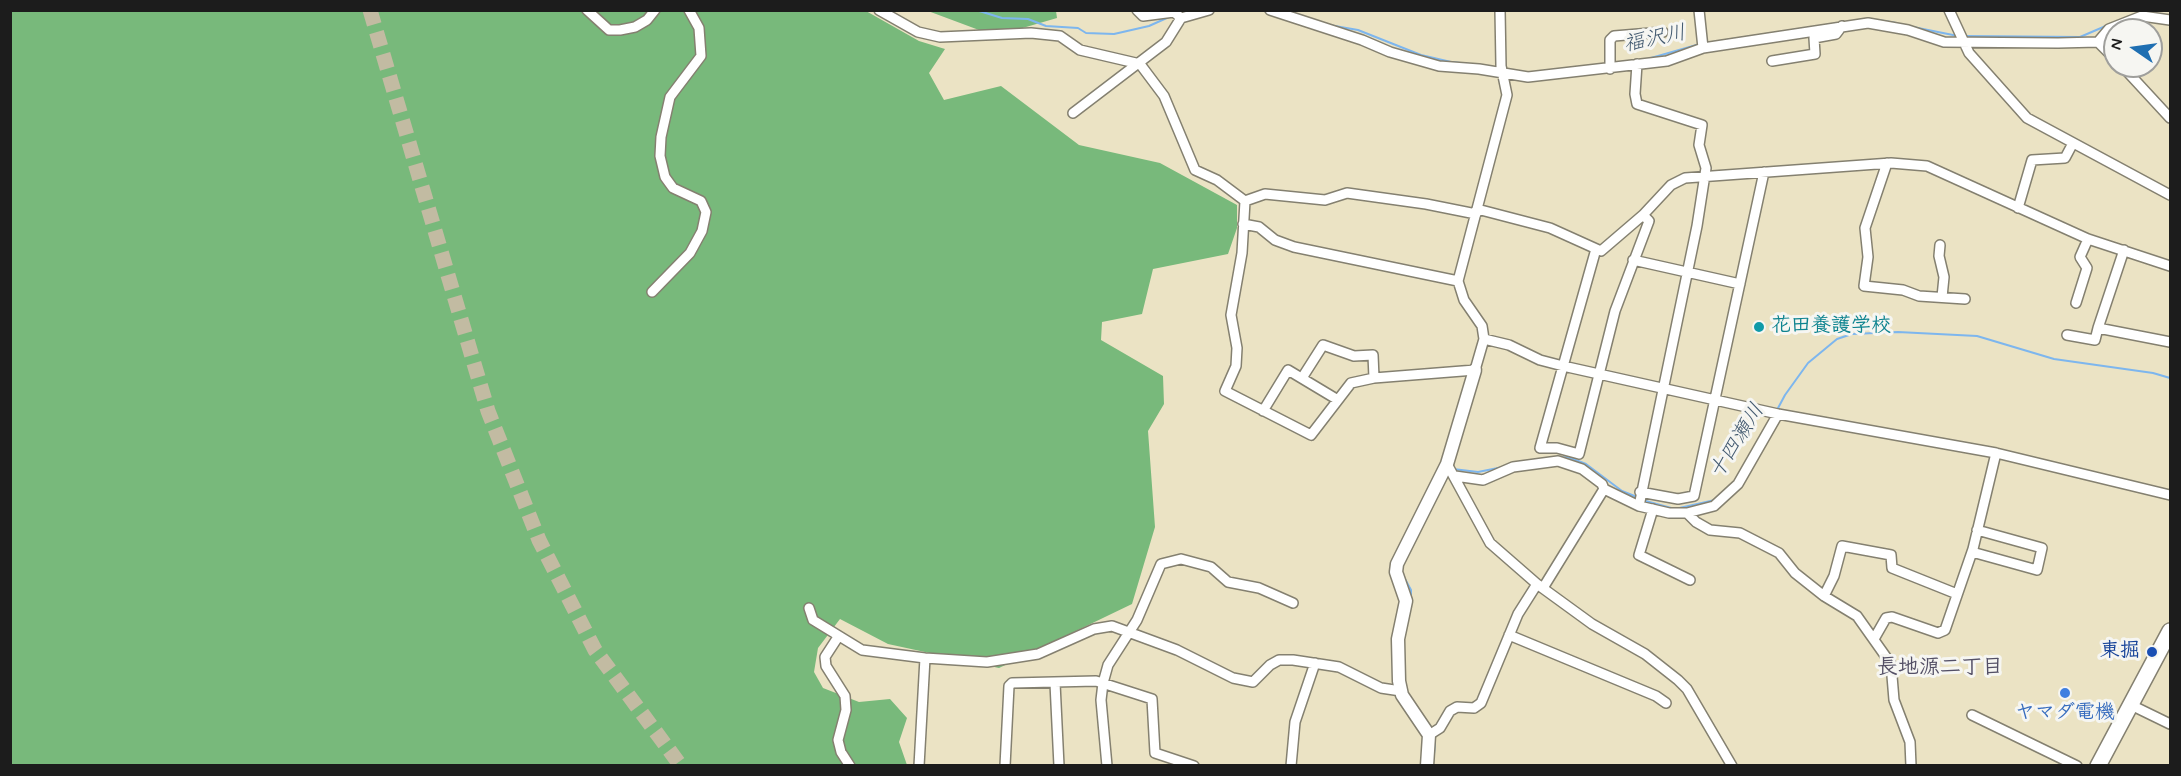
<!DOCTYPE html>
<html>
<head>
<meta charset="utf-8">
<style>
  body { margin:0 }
  #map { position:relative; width:2181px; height:776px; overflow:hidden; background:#ebe3c4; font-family:Mynerve,sans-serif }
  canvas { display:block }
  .frame { position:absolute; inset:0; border:12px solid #1c1c1c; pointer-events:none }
  .north { position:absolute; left:2103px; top:18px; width:60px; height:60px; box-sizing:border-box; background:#f6f6f2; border:2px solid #9f9f9c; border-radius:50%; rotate:283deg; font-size:16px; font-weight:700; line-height:24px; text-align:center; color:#1c1c1c }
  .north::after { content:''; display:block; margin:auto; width:21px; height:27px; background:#1f6fb2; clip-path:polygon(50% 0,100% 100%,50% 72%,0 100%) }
</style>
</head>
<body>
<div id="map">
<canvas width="2181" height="776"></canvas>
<div class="frame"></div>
<div class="north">N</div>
</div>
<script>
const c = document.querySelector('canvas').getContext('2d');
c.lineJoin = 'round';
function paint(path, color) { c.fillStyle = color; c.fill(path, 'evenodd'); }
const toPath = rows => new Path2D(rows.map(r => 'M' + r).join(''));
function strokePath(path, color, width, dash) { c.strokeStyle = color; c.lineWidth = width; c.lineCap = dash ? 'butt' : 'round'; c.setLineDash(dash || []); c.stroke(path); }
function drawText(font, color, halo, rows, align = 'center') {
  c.font = font + ' Mynerve,"Klee One",sans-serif'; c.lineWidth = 6; c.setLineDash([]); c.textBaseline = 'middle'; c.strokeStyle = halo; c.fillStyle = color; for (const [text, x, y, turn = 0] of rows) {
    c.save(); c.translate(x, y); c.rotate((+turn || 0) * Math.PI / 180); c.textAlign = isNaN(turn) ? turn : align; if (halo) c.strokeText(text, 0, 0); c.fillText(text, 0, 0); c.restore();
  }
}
const forest = toPath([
  [10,11,866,11,919,41,945,49,929,73,944,100,1001,86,1079,145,1160,163,1237,205,1237,228,1228,254,1153,269,1142,314,1102,322,1101,340,1163,376,1164,404,1148,431,1155,527,1132,604,999,668,888,644,840,619,818,648,814,672,823,688,859,702,890,699,907,718,899,742,907,765,11,765],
  [928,11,1056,11,1057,18,995,36]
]);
const stream = toPath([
  [976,10,1002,18,1028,19,1046,26,1078,28,1086,33,1114,34,1149,26,1169,17],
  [1181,13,1189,10],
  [1878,20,1896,23],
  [1329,25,1358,30,1421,55,1451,62,1479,65],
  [1913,27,1958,36],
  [1963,36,2080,37,2108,25],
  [1706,43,1866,19],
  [1651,58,1700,44],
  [1777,410,1785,395,1808,363,1837,339,1852,334,1898,332,1977,336,2054,359,2153,373,2170,378],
  [1526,461,1568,457,1586,464,1622,491,1637,497],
  [1453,469,1478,472,1503,467],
  [1642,500,1675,509,1715,500],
  [1405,579,1411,590,1411,598],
  [1434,754,1435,742]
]);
const trunkTunnel = toPath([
  [370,10,488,411,539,540,595,650,681,766]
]);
const minor = toPath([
  [587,10,609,30,620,30,635,27,647,20,655,10],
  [879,10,918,32,940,37,1031,33,1060,36,1080,50,1140,64,1164,96,1195,170,1217,180,1245,201],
  [1137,10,1143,16,1174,12,1181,18],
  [1270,10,1362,40,1390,52,1439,66,1479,69,1528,77,1667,61,1703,48,1868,23,1908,30,1944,42,2058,43,2098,42,2109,29,2142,16,2170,20],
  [1699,10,1703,48],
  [1949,10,1969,53,2027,118,2170,195],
  [2098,42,2115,59],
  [1772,61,1815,54,1814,38,1836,34,1842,26],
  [1637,64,1635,94,1637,104,1702,125,1699,145,1706,168,1697,226,1639,506],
  [2122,66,2170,118],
  [1610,69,1610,40,1614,36,1663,32],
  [1073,113,1166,42,1181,18,1209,10],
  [1887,163,1865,228,1868,257,1864,286,1903,290,1919,296,1965,299],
  [1245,201,1242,253,1231,315,1237,348,1236,366,1225,391,1311,435,1351,383,1374,378,1475,370,1484,339,1482,326,1464,300,1458,281,1507,95,1501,66,1500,10],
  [1245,201,1265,194,1325,200,1347,193,1426,204,1476,214],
  [2018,208,2032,160,2065,158,2073,143],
  [1477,209,1550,228,1601,251,1643,215,1671,185,1685,178,1891,163,1927,166,2088,239,2170,266],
  [1243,224,1259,227,1275,240,1294,247,1458,281],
  [1940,245,1939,256,1944,277,1942,297],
  [1596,249,1540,448,1557,448,1579,454,1615,311,1649,221,1643,215],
  [2124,250,2098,328,2170,342],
  [1633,260,1740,284],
  [652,292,690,253,702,231,706,212,701,201,673,188,665,177,660,156,661,137,670,97,701,56,699,28,689,10],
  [2076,303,2087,268,2080,257,2088,239],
  [2067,335,2095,340,2098,328],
  [1484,339,1509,345,1540,360,1563,366,1778,414,1996,453,2170,495],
  [1302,378,1323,345,1354,356,1373,355,1374,378],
  [1263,411,1288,370,1338,400],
  [1447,464,1490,543,1537,584,1592,624,1645,654,1678,680,1687,689,1732,766],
  [1455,476,1483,480,1513,467,1558,461,1582,469,1602,484,1604,489],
  [1640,492,1678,499,1694,496,1764,172],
  [1653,509,1639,555,1690,580],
  [1687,513,1696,522,1710,530,1740,533,1779,553,1795,573,1824,596,1857,616,1891,664,1894,700,1910,742,1911,766],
  [1972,552,2037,570,2042,548,1977,530],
  [1543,588,1604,489,1639,506,1669,513,1687,513,1714,506,1738,484,1778,414],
  [1824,596,1834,576,1842,546,1891,555,1892,568,1957,594],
  [809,608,813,620,862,650,925,658,987,662,1038,654,1094,629,1112,626,1177,650,1233,678,1253,682,1270,665,1279,660,1293,660,1339,667,1381,688,1401,691],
  [1509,635,1656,696,1666,703],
  [838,637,825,657,826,666,845,696,846,710,838,740,841,752,850,766],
  [1874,639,1886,618,1892,617,1938,633,1945,630,1973,549,1996,453],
  [1055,683,1059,766],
  [2131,705,2170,724],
  [1972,715,2077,766],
  [1429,735,1440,728,1450,711,1457,707,1474,708,1481,703,1518,614,1537,584],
  [919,766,925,658],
  [1005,766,1009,686,1012,683,1096,681,1152,699,1155,753,1194,766],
  [1107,766,1101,700,1103,683,1108,665,1137,620,1161,564,1181,559,1211,567,1228,582,1259,588,1293,603],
  [1291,766,1295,722,1315,663]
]);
const tertiary = toPath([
  [1427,766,1429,735,1402,695,1399,681,1398,639,1406,601,1396,572,1397,564,1447,464,1475,370]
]);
const trunk = toPath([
  [2098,766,2170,631]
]);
const markers = [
  [1759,327,6,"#0f9aa8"],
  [2152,652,6,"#1a4fb4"],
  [2065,693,6,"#3f7fe0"]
];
const cultureNames = [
  ["花田養護学校",1771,327]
];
const transitNames = [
  ["東掘",2140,652]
];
const shopNames = [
  ["ヤマダ電機",2065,714]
];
const waterNames = [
  ["福沢川",1655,40,-12],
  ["十四瀬川",1738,442,-58]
];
const neighbourhoodNames = [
  ["長地源二丁目",1940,669]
];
paint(forest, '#78b97b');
strokePath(stream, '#7db6ee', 2);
strokePath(trunkTunnel, '#c2bba2', 15, [15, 8]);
strokePath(minor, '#848070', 12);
strokePath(tertiary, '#848070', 15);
strokePath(trunk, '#848070', 18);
strokePath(minor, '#fff', 9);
strokePath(tertiary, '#fff', 12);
strokePath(trunk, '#fff', 15);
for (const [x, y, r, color] of markers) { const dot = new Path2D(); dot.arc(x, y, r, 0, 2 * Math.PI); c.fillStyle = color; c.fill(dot); strokePath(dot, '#f6f6f2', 2); }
drawText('bold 20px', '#0d838f', '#f6f6f2', cultureNames, 'left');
drawText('bold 20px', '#164399', '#f6f6f2', transitNames, 'right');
drawText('bold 20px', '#366cbe', '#f6f6f2', shopNames);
drawText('italic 21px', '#435a70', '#f6f6f2', waterNames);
drawText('bold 21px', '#534f65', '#f6f6f2', neighbourhoodNames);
</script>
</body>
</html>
